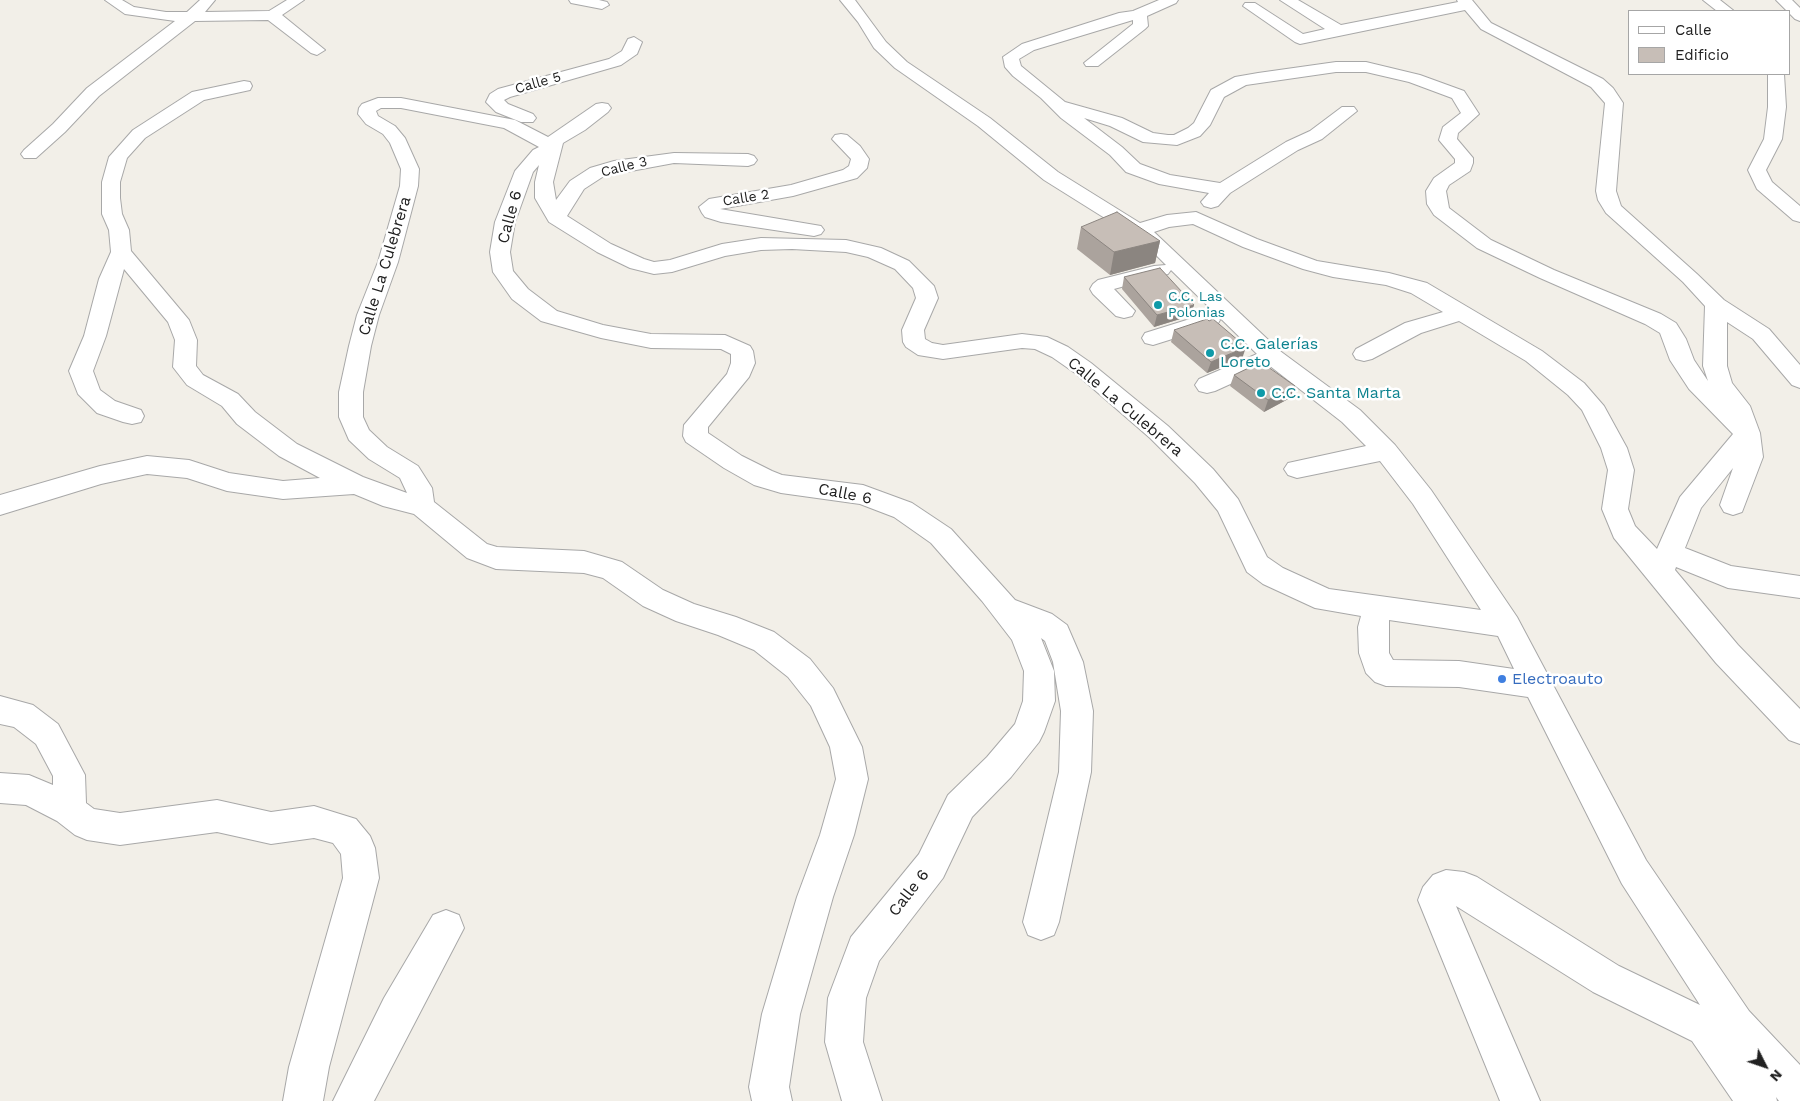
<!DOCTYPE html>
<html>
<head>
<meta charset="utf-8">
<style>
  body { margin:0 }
  #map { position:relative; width:1800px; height:1101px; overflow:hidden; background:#f2efe8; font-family:"Work Sans",sans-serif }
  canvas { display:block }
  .legend { position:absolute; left:1628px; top:10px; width:162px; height:65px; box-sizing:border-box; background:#fff; border:1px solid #a6a6a6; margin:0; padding:6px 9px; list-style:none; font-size:15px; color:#212121 }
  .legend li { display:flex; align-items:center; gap:10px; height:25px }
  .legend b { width:25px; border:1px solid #a6a6a6 }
  .north { position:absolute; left:1740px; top:1041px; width:50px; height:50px; -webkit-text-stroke:4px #fff; paint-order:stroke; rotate:131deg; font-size:14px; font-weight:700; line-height:20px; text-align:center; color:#212121 }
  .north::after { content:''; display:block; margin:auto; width:18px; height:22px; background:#212121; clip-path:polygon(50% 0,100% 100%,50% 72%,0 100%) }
</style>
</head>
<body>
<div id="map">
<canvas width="1800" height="1101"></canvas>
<ul class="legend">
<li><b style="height:6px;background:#fff"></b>Calle</li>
<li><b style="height:14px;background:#c7beb7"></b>Edificio</li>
</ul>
<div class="north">N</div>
</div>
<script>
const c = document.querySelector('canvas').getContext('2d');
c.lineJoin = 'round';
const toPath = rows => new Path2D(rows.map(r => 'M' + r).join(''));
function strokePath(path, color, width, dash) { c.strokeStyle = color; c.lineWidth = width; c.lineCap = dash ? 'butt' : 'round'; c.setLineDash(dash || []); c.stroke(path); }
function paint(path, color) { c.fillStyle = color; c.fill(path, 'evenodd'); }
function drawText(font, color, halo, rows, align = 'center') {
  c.font = font + ' "Work Sans",sans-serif'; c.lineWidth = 5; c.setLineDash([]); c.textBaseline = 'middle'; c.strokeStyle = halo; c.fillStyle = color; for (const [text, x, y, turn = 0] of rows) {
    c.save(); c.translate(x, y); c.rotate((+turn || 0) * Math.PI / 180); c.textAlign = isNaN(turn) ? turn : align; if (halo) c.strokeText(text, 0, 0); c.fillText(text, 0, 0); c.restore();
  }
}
const minor = toPath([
  [105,0,122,0,134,7,166,12,187,12,200,0,215,0,205,12,269,11,287,0,304,0,282,15,325,50,317,55,311,53,268,20,195,21,99,96,65,132,36,158,24,158,21,154,24,150,53,124,87,88,175,21,125,14,105,0],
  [569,0,599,0,607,2,609,5,602,9,571,3,569,0],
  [840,0,855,0,886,42,907,62,990,118,1058,172,1140,223,1167,215,1196,212,1257,239,1317,261,1389,273,1427,283,1542,351,1584,383,1604,406,1627,448,1634,470,1628,509,1635,526,1657,549,1680,497,1733,434,1689,389,1670,360,1660,333,1645,324,1540,278,1477,248,1434,215,1427,204,1426,191,1434,178,1455,163,1455,159,1439,140,1443,127,1461,113,1452,98,1409,82,1366,72,1336,72,1246,85,1224,97,1210,125,1200,136,1177,145,1143,142,1110,126,1084,118,1122,147,1140,164,1170,175,1220,183,1286,142,1310,131,1342,107,1354,107,1357,111,1322,139,1298,150,1230,193,1218,206,1211,208,1204,206,1201,202,1209,193,1159,184,1126,172,1110,155,1061,118,1041,98,1013,76,1005,67,1003,57,1022,44,1119,13,1133,11,1159,0,1178,0,1176,3,1147,16,1148,26,1145,29,1098,66,1086,66,1084,63,1133,24,1133,20,1034,50,1019,59,1021,66,1065,102,1122,118,1153,133,1168,135,1174,135,1188,128,1194,123,1211,90,1235,77,1258,73,1336,62,1366,62,1420,75,1464,91,1479,114,1458,133,1457,139,1473,158,1473,163,1470,171,1449,185,1446,191,1449,208,1491,240,1554,270,1661,314,1676,323,1686,339,1694,360,1708,381,1703,366,1705,306,1683,282,1606,213,1598,200,1596,191,1605,103,1591,87,1481,29,1465,10,1300,44,1295,42,1243,6,1245,3,1255,3,1303,34,1325,29,1280,0,1298,0,1341,25,1458,2,1457,0,1472,0,1491,23,1603,79,1613,88,1623,103,1616,191,1621,206,1697,274,1724,300,1769,329,1800,365,1800,388,1792,385,1753,339,1727,322,1727,366,1732,383,1750,406,1760,433,1763,457,1742,512,1733,515,1724,512,1720,505,1733,468,1701,508,1685,548,1731,566,1800,576,1800,598,1728,588,1676,567,1675,570,1738,645,1800,709,1800,744,1789,740,1716,663,1614,538,1602,509,1608,470,1601,448,1582,410,1568,395,1526,361,1459,321,1421,333,1372,359,1364,361,1356,359,1353,354,1356,349,1405,323,1443,312,1411,293,1386,285,1333,277,1303,269,1243,247,1193,224,1169,227,1154,232,1280,351,1360,410,1395,445,1431,490,1517,617,1646,860,1749,1011,1800,1065,1800,1101,1779,1101,1776,1097,1777,1101,1733,1101,1692,1041,1593,992,1456,906,1540,1101,1500,1101,1418,900,1423,887,1433,875,1446,870,1464,872,1477,877,1619,966,1700,1005,1622,884,1528,697,1459,687,1386,686,1375,682,1366,673,1359,653,1358,627,1361,616,1315,608,1263,584,1247,572,1218,511,1195,483,1150,438,1075,373,1052,357,1035,349,1022,348,943,359,918,355,906,347,903,342,902,330,916,298,913,288,895,269,868,257,846,252,792,249,761,250,725,256,672,272,654,274,630,268,597,252,549,222,535,198,535,182,539,165,533,172,515,222,510,252,513,271,528,289,557,311,603,325,651,334,725,335,750,346,753,351,755,363,749,377,708,427,708,433,742,456,772,471,782,475,863,485,912,503,951,529,1015,600,1052,614,1067,625,1083,662,1093,711,1091,772,1059,922,1054,935,1041,940,1028,935,1023,922,1059,772,1061,711,1053,662,1045,641,1041,638,1054,671,1055,701,1044,732,1039,742,1011,777,972,817,943,878,879,961,866,998,863,1042,882,1101,842,1101,825,1042,828,998,851,937,919,854,948,795,987,757,1015,724,1023,701,1024,671,1012,640,982,601,931,543,894,517,860,504,781,493,754,485,724,468,686,442,683,436,684,425,727,374,731,363,731,354,721,349,651,348,601,338,541,321,512,299,493,272,490,252,495,222,515,171,533,150,539,147,504,128,401,108,381,108,376,111,378,116,395,126,405,138,419,169,418,186,398,262,379,315,371,346,363,392,363,417,369,430,387,447,418,466,432,488,434,502,487,544,497,547,584,551,622,562,663,590,694,604,736,617,774,632,810,659,833,688,862,747,868,779,854,835,833,897,800,1014,789,1087,792,1101,752,1101,749,1087,762,1014,797,897,820,835,836,779,830,747,811,706,788,677,754,650,718,635,676,621,643,606,603,578,584,573,496,569,467,558,414,514,383,506,354,494,283,499,227,491,187,478,147,474,101,484,0,515,0,495,100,466,147,456,189,460,229,473,283,481,320,478,279,456,237,424,222,406,187,385,173,367,175,340,168,322,124,269,106,336,93,371,100,390,115,401,141,410,144,416,141,422,132,424,123,422,97,413,78,394,69,371,84,336,99,279,111,252,109,230,102,214,102,182,109,157,133,130,192,92,244,81,250,82,252,86,250,90,204,100,145,138,127,158,120,182,120,198,122,214,129,230,131,251,189,320,197,340,196,366,203,375,238,394,255,412,297,444,363,477,407,493,400,478,369,459,349,440,339,417,339,392,349,346,357,315,378,262,400,186,401,169,390,143,383,134,366,124,358,114,359,108,362,104,378,98,401,98,515,120,548,137,596,104,602,103,608,104,611,108,608,112,585,130,563,143,553,182,556,200,570,181,590,168,614,161,674,153,748,154,754,156,757,160,754,164,748,166,674,163,604,176,584,189,567,216,611,244,644,259,654,262,670,260,722,244,761,238,846,240,881,248,909,261,934,286,938,298,924,330,925,339,932,343,943,345,1022,334,1047,337,1068,347,1091,363,1168,426,1213,469,1238,499,1267,557,1283,568,1329,589,1481,610,1413,504,1380,461,1297,478,1288,475,1284,469,1288,463,1366,446,1342,422,1270,366,1215,391,1207,393,1199,391,1195,385,1199,379,1257,354,1171,270,1168,274,1114,289,1135,311,1132,316,1124,318,1116,316,1093,294,1090,289,1093,284,1098,280,1154,266,1166,265,1143,242,1044,180,978,126,895,68,874,48,858,22,840,0],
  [1389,620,1498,636,1514,669,1459,661,1393,660,1389,653,1389,620],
  [1703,0,1720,0,1734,11,1717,11,1703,0],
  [1776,0,1792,0,1800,8,1800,21,1795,19,1776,0],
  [634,37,642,42,637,54,621,65,510,97,504,100,508,104,533,114,536,118,533,122,521,122,496,112,486,102,490,94,498,89,609,59,622,51,628,39,634,37],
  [1768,74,1784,74,1786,107,1782,139,1766,170,1772,182,1800,206,1800,222,1793,220,1757,189,1748,170,1764,139,1768,107,1768,74],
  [841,134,847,135,860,146,869,159,867,168,857,178,793,196,720,209,821,226,824,230,821,234,814,236,721,222,705,217,702,213,699,207,709,199,791,185,843,170,849,166,851,159,832,139,835,135,841,134],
  [1209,313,1217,315,1220,320,1217,325,1153,345,1145,343,1142,338,1145,333,1209,313],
  [0,696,33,705,58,724,85,775,86,803,94,809,120,813,217,800,271,812,314,806,356,819,370,836,375,848,379,878,329,1067,323,1101,283,1101,289,1067,343,878,341,854,333,843,314,838,271,844,217,832,120,845,87,840,75,835,57,821,26,805,0,803,0,773,29,775,53,785,53,776,36,744,14,727,0,724,0,696],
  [446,910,459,915,464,928,374,1101,333,1101,384,998,433,915,446,910]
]);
const wall = toPath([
  [1081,227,1160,241,1155,263,1110,275,1077,249],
  [1124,277,1194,305,1190,316,1154,327,1122,289],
  [1174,330,1242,359,1207,373,1171,342],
  [1234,375,1295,386,1290,398,1264,412,1230,386]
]);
const shadedWall = toPath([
  [1160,241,1155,263,1110,275,1114,252],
  [1194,305,1190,316,1154,327,1157,315],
  [1246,347,1242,359,1207,373,1211,362],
  [1295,386,1290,398,1264,412,1268,400]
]);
const building = toPath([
  [1117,212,1160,241,1114,252,1081,227,1117,212],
  [1160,268,1194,305,1157,315,1124,277,1160,268],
  [1207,319,1209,321,1213,319,1246,347,1211,362,1174,330,1207,319],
  [1261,362,1295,386,1268,400,1234,375,1261,362]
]);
const markers = [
  [1158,305,5,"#0f9aa8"],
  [1210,353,5,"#0f9aa8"],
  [1261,393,5,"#0f9aa8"],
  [1502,679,5,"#3f7fe0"]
];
const farStreetnames = [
  ["Calle 5",538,83,-16],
  ["Calle 3",624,167,-14],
  ["Calle 2",746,198,-9]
];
const farCulturenames = [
  ["C.C. Las",1168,297],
  ["Polonias",1168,313]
];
const streetNames = [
  ["Calle 6",510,217,-75],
  ["Calle La Culebrera",385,266,-73],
  ["Calle La Culebrera",1125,407,40],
  ["Calle 6",845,494,11],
  ["Calle 6",909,893,-52]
];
const cultureNames = [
  ["C.C. Galerías",1220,344],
  ["Loreto",1220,362],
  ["C.C. Santa Marta",1271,393]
];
const shopNames = [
  ["Electroauto",1512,679]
];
strokePath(minor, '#a8a8a8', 2);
paint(minor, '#fff');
paint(wall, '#aba39d');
paint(shadedWall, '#8b8580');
paint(building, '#c7beb7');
strokePath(building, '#8b8580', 1);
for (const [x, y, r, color] of markers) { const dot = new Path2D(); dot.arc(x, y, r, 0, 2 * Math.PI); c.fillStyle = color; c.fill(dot); strokePath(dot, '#fff', 2); }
drawText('14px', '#212121', '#fff', farStreetnames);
drawText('14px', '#0d838f', '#fff', farCulturenames, 'left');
drawText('16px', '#212121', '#fff', streetNames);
drawText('16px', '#0d838f', '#fff', cultureNames, 'left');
drawText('16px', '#366cbe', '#fff', shopNames, 'left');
</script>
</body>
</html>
